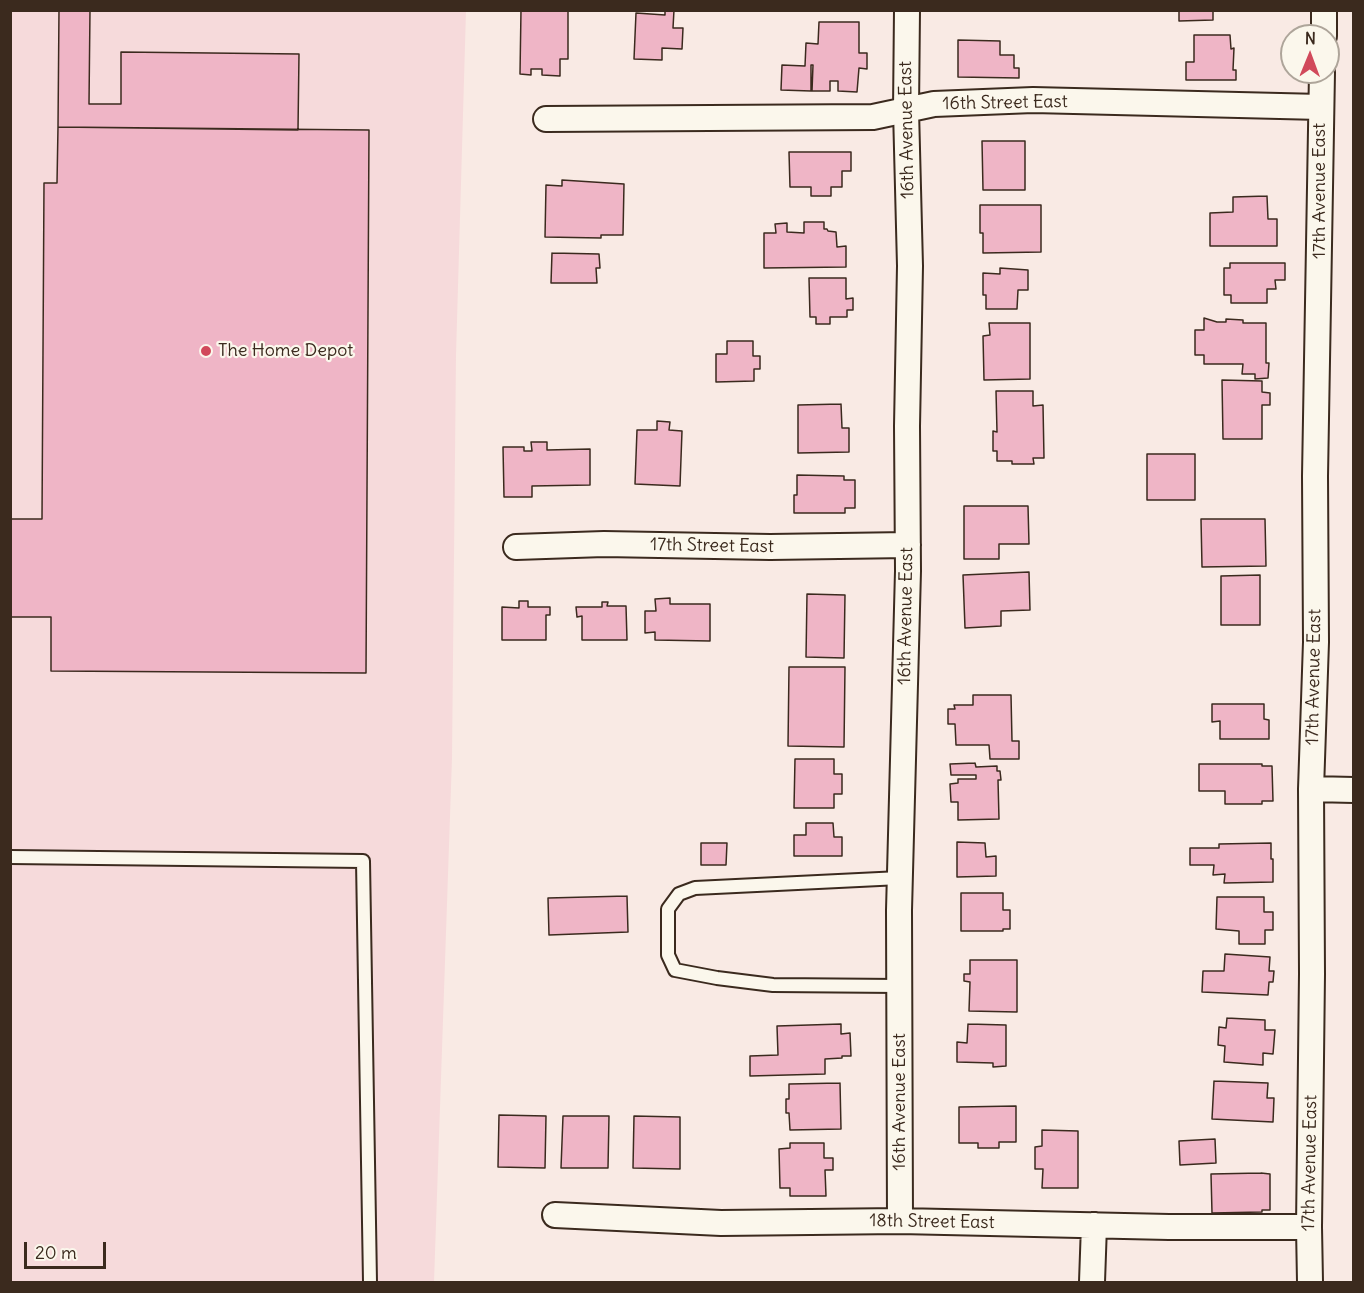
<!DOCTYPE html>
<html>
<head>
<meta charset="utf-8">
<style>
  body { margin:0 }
  #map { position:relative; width:1364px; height:1293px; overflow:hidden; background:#f9eae4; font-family:Delius,sans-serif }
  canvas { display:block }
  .frame { position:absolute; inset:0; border:12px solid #3b2a1e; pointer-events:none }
  .north { position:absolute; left:1280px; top:24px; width:60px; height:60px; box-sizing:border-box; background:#fbf7ec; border:2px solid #aea59a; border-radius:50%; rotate:1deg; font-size:16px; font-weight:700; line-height:24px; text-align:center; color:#3b2a1e }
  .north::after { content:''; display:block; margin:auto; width:21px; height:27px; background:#d1495b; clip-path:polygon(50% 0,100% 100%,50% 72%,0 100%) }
  .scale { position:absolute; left:24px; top:1242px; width:82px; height:27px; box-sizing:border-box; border:3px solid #3b2a1e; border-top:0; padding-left:8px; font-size:18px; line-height:21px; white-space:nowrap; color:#3b2a1e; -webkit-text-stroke:4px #fbf7ec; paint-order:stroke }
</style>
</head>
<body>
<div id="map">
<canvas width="1364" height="1293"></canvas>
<div class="frame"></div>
<div class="north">N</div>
<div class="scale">20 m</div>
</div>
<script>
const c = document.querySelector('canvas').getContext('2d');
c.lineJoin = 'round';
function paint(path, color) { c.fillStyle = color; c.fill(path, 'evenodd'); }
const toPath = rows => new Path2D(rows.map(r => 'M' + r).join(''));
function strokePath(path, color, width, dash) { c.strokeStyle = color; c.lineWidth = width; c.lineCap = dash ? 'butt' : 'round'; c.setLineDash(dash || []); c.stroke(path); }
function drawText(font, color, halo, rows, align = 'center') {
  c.font = font + ' Delius,sans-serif'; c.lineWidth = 4.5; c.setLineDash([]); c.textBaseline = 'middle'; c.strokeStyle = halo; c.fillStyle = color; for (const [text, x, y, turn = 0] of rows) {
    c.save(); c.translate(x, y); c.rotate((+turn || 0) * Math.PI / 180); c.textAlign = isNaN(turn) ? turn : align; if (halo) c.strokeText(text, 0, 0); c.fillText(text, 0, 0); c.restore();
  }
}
const built = toPath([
  [10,11,466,11,456,355,452,758,434,1282,11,1282]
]);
const building = toPath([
  [59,10,90,10,89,104,121,104,121,52,299,54,298,130,58,127,59,10],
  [521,10,568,10,568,59,560,59,560,76,542,75,542,69,531,69,531,75,520,74,521,10],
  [665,10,674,10,673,28,683,28,682,49,662,48,662,60,634,59,636,13,665,15,665,10],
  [1179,10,1213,10,1213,20,1179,21,1179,10],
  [819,22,859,22,859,53,867,53,867,69,859,68,857,92,838,91,838,81,830,81,830,91,812,91,813,65,811,65,811,91,781,90,782,65,805,66,806,43,818,44,819,22],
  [1194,35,1230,35,1231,49,1234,48,1233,70,1236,70,1236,80,1186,80,1186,62,1194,62,1194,35],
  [958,40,1000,41,1000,55,1014,55,1014,68,1019,68,1019,78,958,77,958,40],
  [58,127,369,130,366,673,51,671,51,617,10,617,10,519,42,519,44,183,57,183,58,127],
  [982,141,1025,141,1025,190,983,190,982,141],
  [789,152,851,152,851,171,842,171,842,187,831,187,831,196,811,196,811,187,790,187,789,152],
  [562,180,624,184,623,235,601,235,601,238,545,237,546,185,562,186,562,180],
  [1267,196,1268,219,1277,219,1277,246,1210,246,1210,213,1233,212,1233,197,1267,196],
  [980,205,1041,205,1041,252,983,253,983,233,980,233,980,205],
  [804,222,824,222,824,229,827,229,828,231,836,232,837,247,846,246,846,267,764,268,764,233,776,233,775,224,787,223,787,232,804,233,804,222],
  [552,253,599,254,600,268,596,268,597,283,551,283,552,253],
  [1230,263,1285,263,1285,280,1275,280,1276,289,1267,289,1267,303,1231,303,1231,295,1224,295,1224,268,1230,268,1230,263],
  [1000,268,1028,270,1028,290,1018,290,1017,309,986,309,986,295,983,295,983,273,1000,274,1000,268],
  [809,278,846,278,846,299,853,298,853,310,847,310,847,317,830,317,830,324,816,324,816,317,810,317,809,278],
  [1204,318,1217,322,1226,322,1226,319,1243,320,1243,323,1266,323,1266,363,1269,363,1268,378,1255,379,1255,374,1242,374,1243,364,1204,364,1204,355,1195,355,1195,330,1204,330,1204,318],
  [989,323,1030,323,1030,379,984,380,983,336,990,335,989,323],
  [727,341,753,341,753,356,760,356,760,369,754,369,754,381,716,382,716,354,727,354,727,341],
  [1222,380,1262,381,1262,392,1270,393,1270,405,1262,405,1262,439,1223,439,1222,380],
  [996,391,1033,391,1033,406,1043,405,1044,458,1033,458,1034,464,1012,464,1012,461,997,461,997,451,993,451,993,431,997,432,996,391],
  [841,404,842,428,849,428,849,452,798,453,798,405,841,404],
  [657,421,670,422,669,430,682,431,680,486,635,484,637,430,657,430,657,421],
  [531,442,547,442,547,450,590,449,590,485,532,486,532,497,504,497,503,447,524,447,524,451,532,451,531,442],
  [1147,454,1195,454,1195,500,1147,500,1147,454],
  [797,475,844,476,844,480,855,480,855,508,845,508,845,513,794,513,794,495,797,495,797,475],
  [964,506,1028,506,1029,544,999,544,999,559,964,559,964,506],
  [1201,519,1265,519,1266,566,1202,567,1201,519],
  [1029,572,1030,610,1001,611,1001,626,965,628,963,575,1029,572],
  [1260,575,1260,625,1221,625,1221,576,1260,575],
  [807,594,845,595,844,658,806,657,807,594],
  [670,598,670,604,710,604,710,641,655,640,655,632,645,633,645,611,656,611,655,599,670,598],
  [519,601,528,601,528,607,550,607,550,615,546,615,546,640,502,640,502,607,519,608,519,601],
  [602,602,608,602,607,606,626,606,627,640,582,640,582,616,577,617,576,607,602,607,602,602],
  [789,667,845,667,844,747,788,746,789,667],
  [973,695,1011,695,1012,741,1019,741,1019,759,990,759,989,745,956,745,955,724,948,724,948,709,955,709,954,705,973,705,973,695],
  [1212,704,1264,704,1264,719,1269,720,1269,739,1220,739,1220,721,1212,722,1212,704],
  [795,759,834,759,834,774,842,774,842,794,834,794,834,808,794,808,795,759],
  [975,763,976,767,997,766,997,771,1000,771,1001,780,998,780,999,819,958,820,958,802,951,802,950,784,958,783,958,779,976,779,976,775,951,775,950,764,975,763],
  [1199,764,1262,764,1262,766,1272,766,1273,801,1262,801,1262,804,1225,804,1225,791,1199,791,1199,764],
  [806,823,833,823,834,837,842,837,842,856,794,856,794,835,806,835,806,823],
  [957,842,985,843,986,857,996,856,996,876,957,877,957,842],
  [701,843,727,843,726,865,701,865,701,843],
  [1271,843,1271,859,1273,859,1273,882,1224,883,1225,874,1213,875,1214,865,1190,865,1190,848,1219,848,1219,844,1271,843],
  [961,893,1003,893,1003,910,1010,910,1010,929,1003,929,1003,931,961,931,961,893],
  [627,896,628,932,549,935,548,898,627,896],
  [1217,897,1264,897,1264,912,1273,912,1273,930,1265,930,1265,944,1239,944,1239,931,1216,929,1217,897],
  [1225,954,1270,957,1269,971,1274,971,1273,982,1269,982,1268,995,1202,992,1203,971,1224,971,1225,954],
  [970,960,1017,960,1017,1012,969,1011,970,982,964,981,964,974,970,974,970,960],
  [1227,1018,1265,1020,1265,1030,1275,1030,1273,1054,1263,1053,1263,1065,1224,1062,1225,1046,1218,1045,1219,1027,1226,1028,1227,1018],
  [841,1024,841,1034,850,1033,851,1056,842,1056,842,1058,825,1059,825,1074,750,1076,750,1056,778,1055,777,1026,841,1024],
  [968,1024,1006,1025,1006,1066,993,1067,993,1063,957,1062,957,1042,967,1043,968,1024],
  [1214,1081,1268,1083,1267,1098,1274,1098,1273,1122,1212,1119,1214,1081],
  [840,1083,841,1129,790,1130,789,1113,786,1113,786,1099,789,1099,789,1084,840,1083],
  [1016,1106,1016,1142,999,1142,999,1148,978,1148,978,1143,959,1143,959,1107,1016,1106],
  [499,1115,546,1116,545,1168,498,1167,499,1115],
  [563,1116,609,1116,608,1168,561,1168,563,1116],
  [634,1116,680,1117,680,1169,633,1168,634,1116],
  [1042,1130,1078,1131,1078,1188,1042,1188,1043,1169,1035,1169,1035,1147,1042,1146,1042,1130],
  [1215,1139,1216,1163,1180,1165,1179,1141,1215,1139],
  [790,1143,824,1143,824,1158,833,1158,833,1170,825,1170,826,1196,790,1196,790,1188,780,1188,779,1149,790,1148,790,1143],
  [1261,1173,1270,1174,1270,1210,1262,1210,1262,1212,1212,1213,1211,1174,1261,1173]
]);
const service = toPath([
  [10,857,363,861,370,1282],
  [899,986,773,985,717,978,675,970,668,955,668,909,679,894,695,888,900,878]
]);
const minor = toPath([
  [1324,36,1324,10],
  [546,119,873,117,934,104,1033,100,1321,107],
  [516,547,604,544,770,547,908,545],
  [1311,789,1354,790],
  [555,1215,721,1223,900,1221,1169,1227,1309,1227],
  [900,1221,899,910,908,571,907,426,910,266,906,110,907,10],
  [1092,1282,1094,1225],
  [1310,1282,1309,1227,1312,974,1311,789,1316,642,1315,476,1322,72]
]);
const markers = [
  [206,351,6,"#d1495b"]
];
const streetNames = [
  ["16th Street East",1005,103,-1],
  ["16th Avenue East",907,130,-91],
  ["17th Avenue East",1320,191,-90],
  ["17th Street East",712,546,1],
  ["16th Avenue East",906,616,-89],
  ["17th Avenue East",1314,677,-89],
  ["16th Avenue East",900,1102,-90],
  ["17th Avenue East",1310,1163,-89],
  ["18th Street East",932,1222,1]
];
const poiNames = [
  ["The Home Depot",218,351]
];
paint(built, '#f6dadb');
paint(building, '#efb5c6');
strokePath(building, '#3b2a1e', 1.5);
strokePath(service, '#3b2a1e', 16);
strokePath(minor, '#3b2a1e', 28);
strokePath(service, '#fbf7ec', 12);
strokePath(minor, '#fbf7ec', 24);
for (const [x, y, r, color] of markers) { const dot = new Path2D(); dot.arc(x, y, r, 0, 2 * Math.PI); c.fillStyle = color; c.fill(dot); strokePath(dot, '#fbf7ec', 2); }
drawText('18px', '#3b2a1e', '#fbf7ec', streetNames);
drawText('18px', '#3b2a1e', '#fbf7ec', poiNames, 'left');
</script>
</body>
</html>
